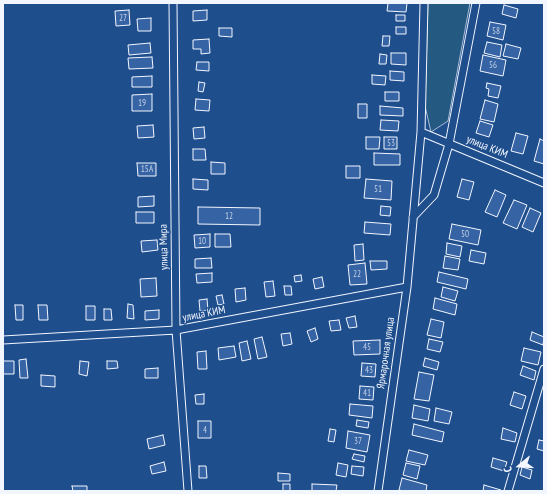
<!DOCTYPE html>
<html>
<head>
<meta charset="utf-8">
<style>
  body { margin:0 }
  #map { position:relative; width:547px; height:494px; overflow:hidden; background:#1f4e8c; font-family:"PT Sans Narrow",sans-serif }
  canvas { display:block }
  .frame { position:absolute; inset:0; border:4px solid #f2f6ff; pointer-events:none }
  .north { position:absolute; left:499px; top:446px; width:40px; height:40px; -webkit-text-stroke:3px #1f4e8c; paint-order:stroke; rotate:252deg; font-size:11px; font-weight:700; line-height:16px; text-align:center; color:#f2f6ff }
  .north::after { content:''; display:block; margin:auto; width:14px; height:18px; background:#f2f6ff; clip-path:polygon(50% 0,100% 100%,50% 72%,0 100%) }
</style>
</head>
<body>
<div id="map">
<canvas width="547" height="494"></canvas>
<div class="frame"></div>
<div class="north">С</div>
</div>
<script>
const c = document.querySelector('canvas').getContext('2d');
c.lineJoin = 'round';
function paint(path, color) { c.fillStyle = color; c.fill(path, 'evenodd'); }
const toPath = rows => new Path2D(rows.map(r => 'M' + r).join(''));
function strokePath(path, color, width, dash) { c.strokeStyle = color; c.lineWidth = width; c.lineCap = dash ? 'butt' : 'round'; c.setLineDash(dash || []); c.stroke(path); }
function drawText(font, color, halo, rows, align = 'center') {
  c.font = font + ' "PT Sans Narrow",sans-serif'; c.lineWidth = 3; c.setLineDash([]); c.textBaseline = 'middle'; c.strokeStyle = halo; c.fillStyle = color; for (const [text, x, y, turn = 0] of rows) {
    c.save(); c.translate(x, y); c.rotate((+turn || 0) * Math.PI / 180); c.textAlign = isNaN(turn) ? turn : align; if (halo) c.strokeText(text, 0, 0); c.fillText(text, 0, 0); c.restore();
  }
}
const green = toPath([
  [428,3,470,3,448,121,431,132,425,106,428,3]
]);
const building = toPath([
  [388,3,407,3,406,12,387,11,388,3],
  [504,5,518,9,516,18,502,14,504,5],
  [129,10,130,25,116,26,115,11,129,10],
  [207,10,207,20,193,21,193,11,207,10],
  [396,15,405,15,405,21,396,21,396,15],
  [151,18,151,31,138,31,137,19,151,18],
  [490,22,506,25,503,40,487,36,490,22],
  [396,27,406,27,406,34,396,34,396,27],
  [219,28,232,28,232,37,219,36,219,28],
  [383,36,390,36,389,46,382,46,383,36],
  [209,39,210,53,201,54,201,49,193,49,193,40,209,39],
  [487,42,502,45,500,57,484,53,487,42],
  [150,43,151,53,129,55,128,45,150,43],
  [506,44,521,48,518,59,503,56,506,44],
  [391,53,406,53,406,65,391,64,391,53],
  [380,54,387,55,386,64,379,64,380,54],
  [483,55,506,60,503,76,480,71,483,55],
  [152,57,153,68,129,69,128,58,152,57],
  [197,62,209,62,209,71,196,70,197,62],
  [390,71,404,72,404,81,390,80,390,71],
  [372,75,386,76,385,85,372,84,372,75],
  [152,76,152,87,132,87,132,77,152,76],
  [199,82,205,83,203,92,198,91,199,82],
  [487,83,501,86,498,98,488,96,489,89,486,88,487,83],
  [385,92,399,92,399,101,385,101,385,92],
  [152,94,152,111,132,111,132,95,152,94],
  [196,99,210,100,209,111,195,110,196,99],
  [485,100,498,104,494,122,480,119,485,100],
  [358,104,367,104,367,118,358,118,358,104],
  [380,106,403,108,403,116,380,115,380,106],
  [381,120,399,121,398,131,380,130,381,120],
  [480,121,493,125,489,137,476,133,480,121],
  [153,125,154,137,138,138,137,126,153,125],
  [204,127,205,138,194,139,193,128,204,127],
  [516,133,528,136,523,154,511,151,516,133],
  [366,137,380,137,379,149,366,149,366,137],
  [384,137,397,137,397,149,384,149,384,137],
  [540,139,544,141,544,164,534,161,540,139],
  [193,149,205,149,206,160,193,160,193,149],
  [374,153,400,154,400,165,374,165,374,153],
  [211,162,225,163,225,174,211,174,211,162],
  [137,163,156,163,156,176,138,176,137,163],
  [346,166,360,166,360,178,346,178,346,166],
  [193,179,208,180,208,190,193,189,193,179],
  [366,179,392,181,391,200,364,198,366,179],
  [462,179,474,182,469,200,457,197,462,179],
  [495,190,506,195,497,217,485,212,495,190],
  [154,196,154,206,138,207,138,197,154,196],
  [514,200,527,205,517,229,503,223,514,200],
  [381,206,391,207,390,216,380,215,381,206],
  [198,207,260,208,260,225,198,224,198,207],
  [530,208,541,213,533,232,522,227,530,208],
  [136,212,154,212,154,223,136,223,136,212],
  [365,222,391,224,390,235,364,233,365,222],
  [452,224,481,230,478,245,449,239,452,224],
  [210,234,210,247,195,248,194,235,210,234],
  [215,234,230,234,231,247,215,247,215,234],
  [157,240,158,250,142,252,141,241,157,240],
  [447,243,462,246,460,257,446,254,447,243],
  [363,244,364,260,355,261,354,245,363,244],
  [471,250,486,253,484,264,469,261,471,250],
  [445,256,460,259,458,270,443,268,445,256],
  [211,258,212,268,195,268,195,259,211,258],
  [370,261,387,261,387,269,371,270,370,261],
  [365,263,367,284,350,285,348,265,365,263],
  [439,272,468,279,466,289,437,282,439,272],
  [212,273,212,282,197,283,196,274,212,273],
  [301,275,302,281,295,282,294,276,301,275],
  [322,277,324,287,315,289,313,279,322,277],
  [156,278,157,296,141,297,140,279,156,278],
  [273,281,275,296,266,297,264,282,273,281],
  [284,286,291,286,292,295,285,295,284,286],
  [443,287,458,291,455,301,441,297,443,287],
  [245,288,246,300,236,302,235,289,245,288],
  [222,295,224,304,218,305,216,296,222,295],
  [435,298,457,304,455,315,433,309,435,298],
  [207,299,208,310,200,311,199,300,207,299],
  [128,304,133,305,134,319,127,318,128,304],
  [15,305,23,305,23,320,16,320,15,305],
  [38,305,47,305,48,320,39,320,38,305],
  [86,306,95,306,95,320,86,320,86,306],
  [104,309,111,309,112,320,104,320,104,309],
  [159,310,159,319,145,320,145,311,159,310],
  [355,316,357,327,349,328,346,318,355,316],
  [431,319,444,322,441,338,427,335,431,319],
  [339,320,341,330,331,331,329,321,339,320],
  [315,328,318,339,311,342,307,331,315,328],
  [532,332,544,337,543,345,530,340,532,332],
  [290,333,292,344,283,346,281,334,290,333],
  [262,337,267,357,258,359,254,339,262,337],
  [429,339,443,342,440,352,427,349,429,339],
  [380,340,380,354,354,355,353,341,380,340],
  [247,341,251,359,242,361,239,343,247,341],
  [234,346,236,357,219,360,218,348,234,346],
  [524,348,541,352,538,365,521,361,524,348],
  [206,351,207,369,198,369,197,352,206,351],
  [425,358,439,362,437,370,423,366,425,358],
  [26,359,28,378,20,378,19,360,26,359],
  [3,361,14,361,14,374,3,374,3,361],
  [80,361,89,362,87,376,79,374,80,361],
  [107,361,117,361,118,368,107,369,107,361],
  [362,363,376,364,375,377,361,376,362,363],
  [523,366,536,371,534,380,520,375,523,366],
  [158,368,158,378,145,378,145,369,158,368],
  [419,372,434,375,429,401,414,399,419,372],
  [41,375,55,376,55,387,41,386,41,375],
  [360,386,374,387,373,400,359,399,360,386],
  [514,392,526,396,522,409,510,405,514,392],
  [204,394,204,404,196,404,195,395,204,394],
  [350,404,373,406,372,418,349,415,350,404],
  [414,405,430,409,428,421,412,418,414,405],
  [436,408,452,412,449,424,434,421,436,408],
  [357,420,369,422,368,428,356,426,357,420],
  [198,421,211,421,211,438,198,438,198,421],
  [414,424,444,432,442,442,412,435,414,424],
  [503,428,517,433,515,442,501,439,503,428],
  [330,429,336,430,334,442,328,441,330,429],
  [348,431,370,435,367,452,346,448,348,431],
  [163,435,165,445,149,449,147,439,163,435],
  [539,440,544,441,544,451,537,449,539,440],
  [409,450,428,455,425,465,406,461,409,450],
  [354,454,365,456,364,462,352,459,354,454],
  [493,458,507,462,504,471,491,467,493,458],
  [164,462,166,471,152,474,150,466,164,462],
  [338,463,348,465,346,477,336,475,338,463],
  [406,463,420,466,417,479,403,475,406,463],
  [199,466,206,466,207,478,199,478,199,466],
  [352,466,364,467,363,476,351,474,352,466],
  [522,467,532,470,530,479,520,475,522,467],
  [278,473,290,474,290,481,278,481,278,473],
  [402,478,427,485,426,491,404,491,399,490,402,478],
  [283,484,290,484,290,491,283,491,283,484],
  [312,484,337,485,336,491,312,491,312,484],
  [484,485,501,490,500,491,483,491,484,485],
  [72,486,87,486,87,491,73,491,72,486]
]);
const minor = toPath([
  [173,3,176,330,188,491],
  [421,132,544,183],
  [413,217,434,195,449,144,476,3],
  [3,340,176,330,407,287],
  [378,491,407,287,421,132,424,3],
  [508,491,544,369]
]);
const numberNames = [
  ["27",123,18],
  ["58",496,31],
  ["56",493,65],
  ["19",142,103],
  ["53",391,143],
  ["15А",147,169],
  ["51",378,189],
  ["12",229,216],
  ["50",465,234],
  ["10",202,241],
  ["22",357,274],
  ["45",367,347],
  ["43",369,370],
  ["41",367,393],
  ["4",205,430],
  ["37",358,441]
];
const streetNames = [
  ["улица КИМ",487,147,22],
  ["улица Мира",164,247,-91],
  ["улица КИМ",204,314,-11],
  ["Ярмарочная улица",386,353,-82]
];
paint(green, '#245a82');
strokePath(green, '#a8bbd7', 1);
paint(building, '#3563a3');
strokePath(building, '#f2f6ff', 1);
strokePath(minor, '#f2f6ff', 9);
strokePath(minor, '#1f4e8c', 7);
drawText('9px', '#c3d1e8', null, numberNames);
drawText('11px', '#f2f6ff', '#1f4e8c', streetNames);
</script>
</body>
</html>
